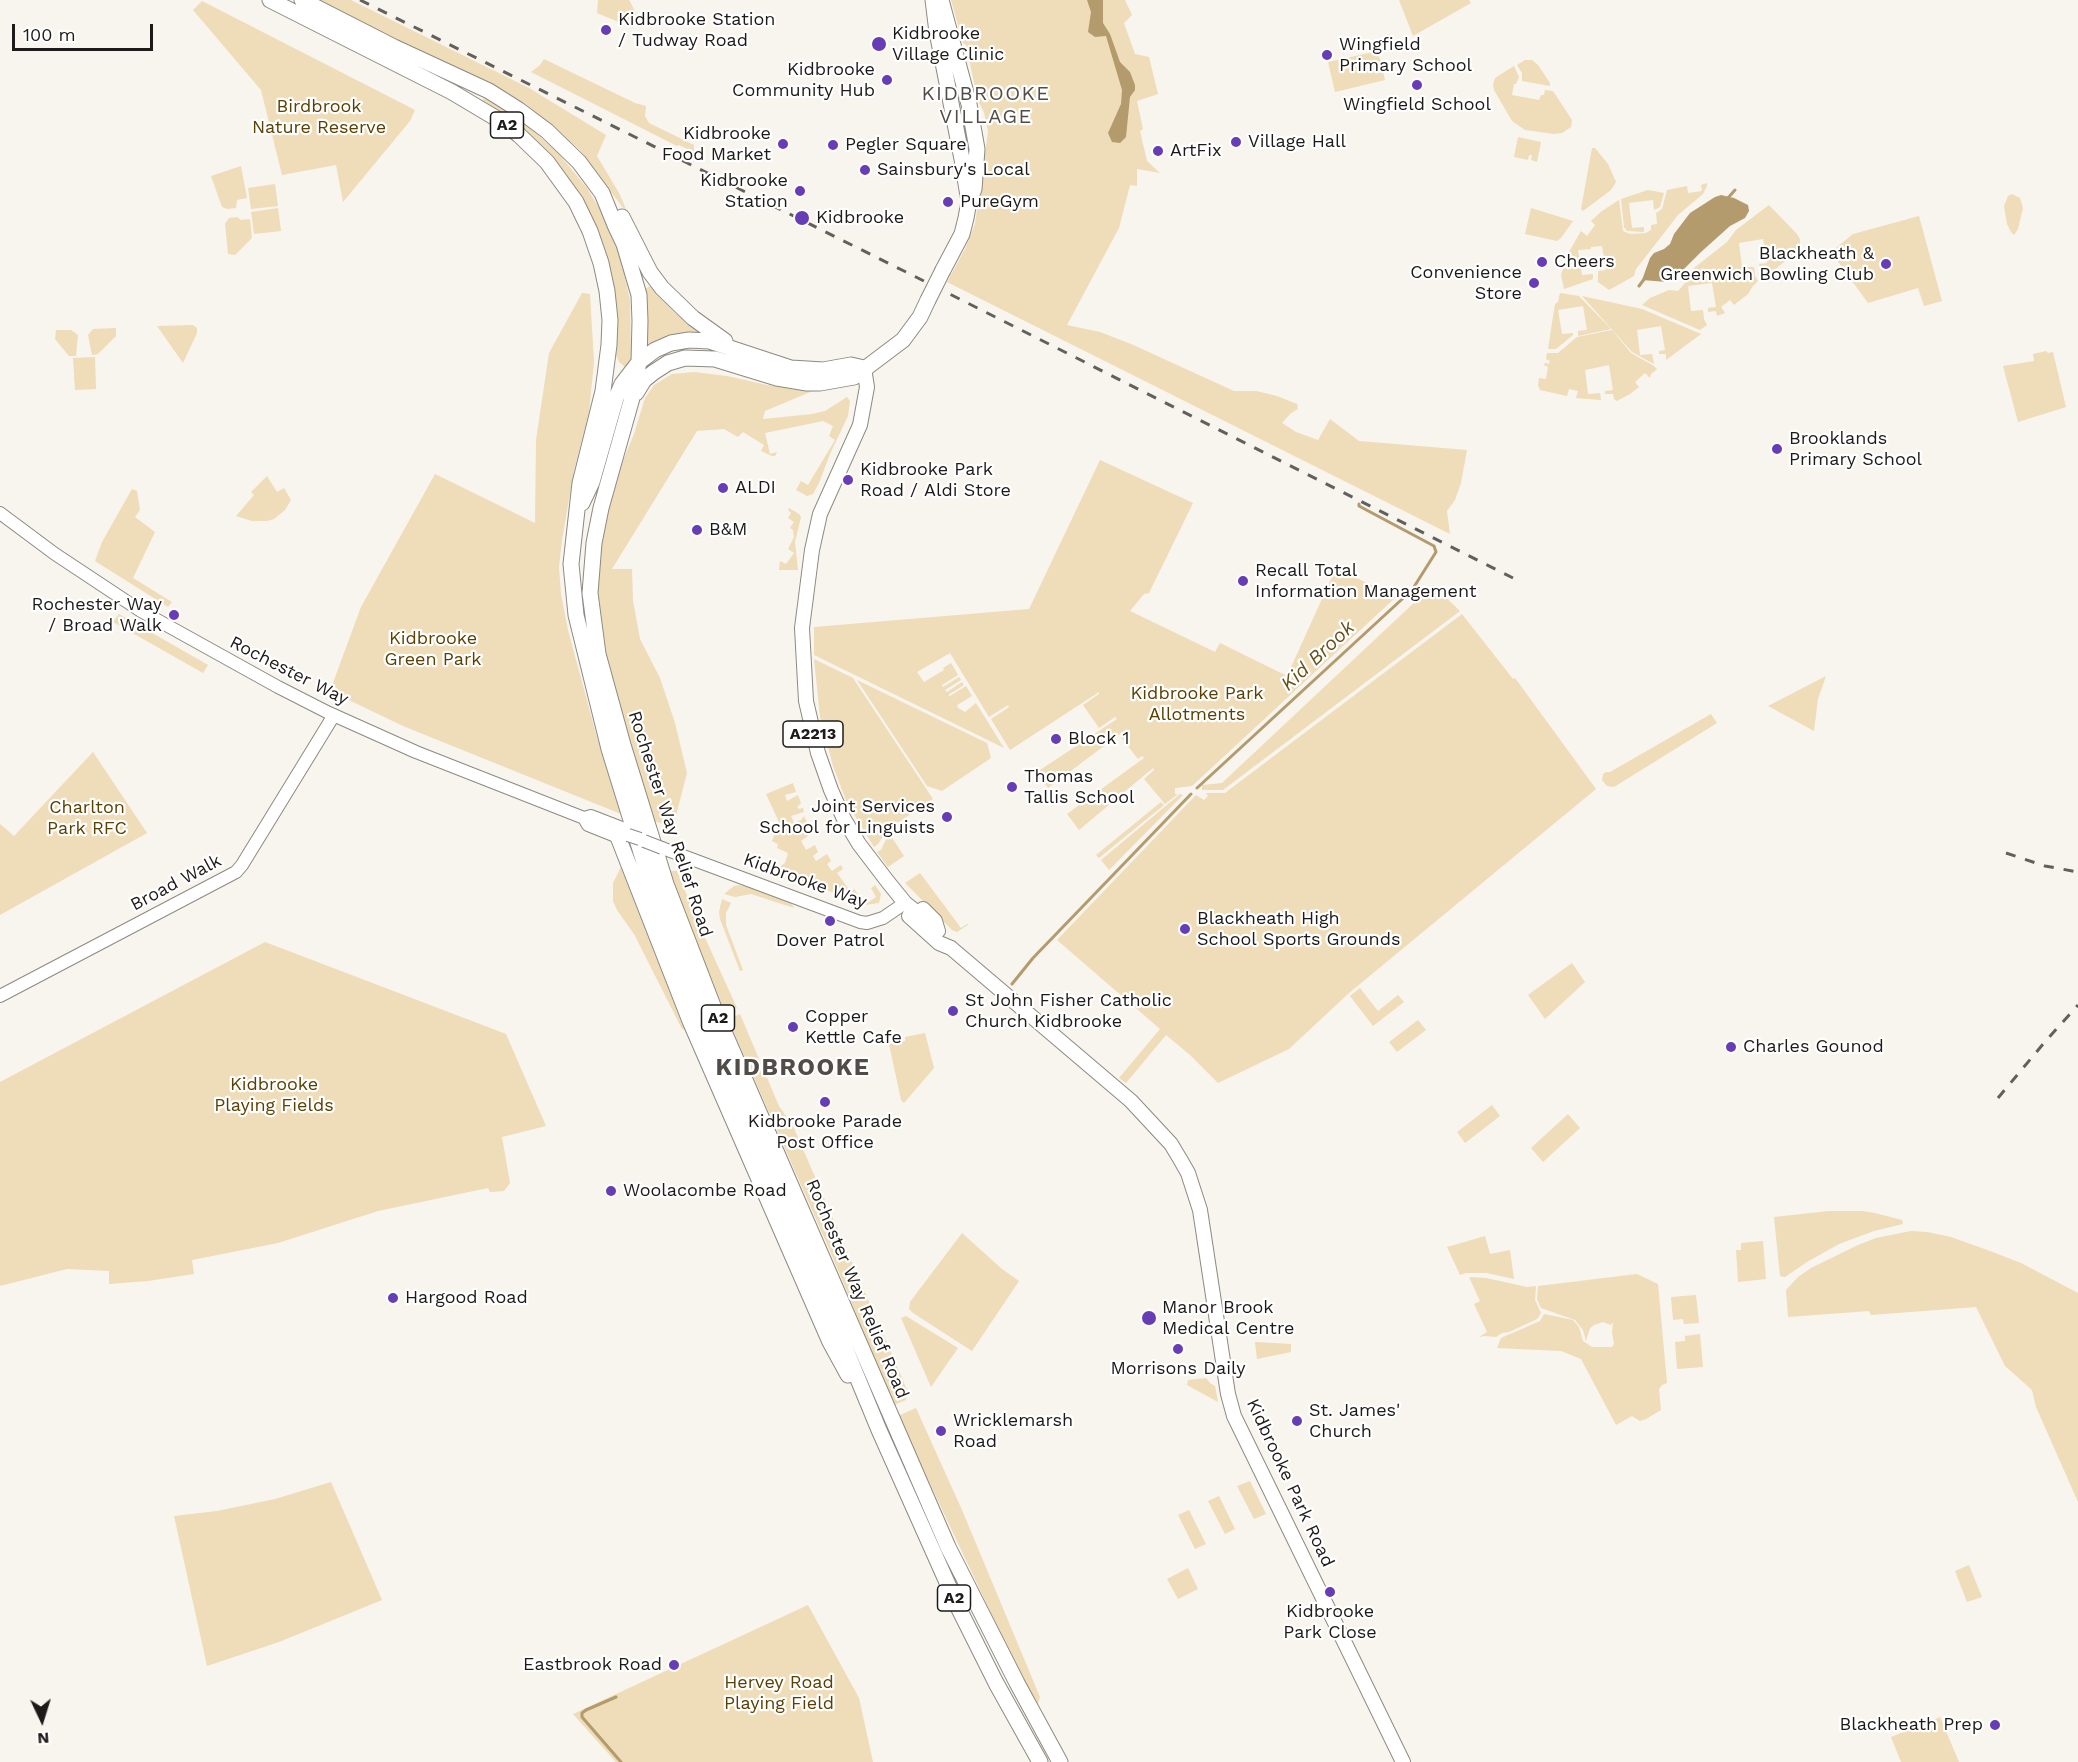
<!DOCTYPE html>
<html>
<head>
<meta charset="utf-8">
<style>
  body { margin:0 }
  #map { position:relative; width:2078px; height:1762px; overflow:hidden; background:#f8f4ee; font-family:"Work Sans",sans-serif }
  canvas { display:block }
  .north { position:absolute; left:12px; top:1690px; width:60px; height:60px; -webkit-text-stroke:4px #fff; paint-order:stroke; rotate:176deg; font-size:16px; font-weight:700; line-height:24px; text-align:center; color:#1c1b19 }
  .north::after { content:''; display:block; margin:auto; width:21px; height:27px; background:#1c1b19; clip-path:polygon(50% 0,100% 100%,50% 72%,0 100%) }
  .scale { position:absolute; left:12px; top:24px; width:141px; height:27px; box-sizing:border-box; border:3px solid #1c1b19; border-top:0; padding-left:8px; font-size:18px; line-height:21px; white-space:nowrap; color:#1c1b19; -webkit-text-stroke:4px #fff; paint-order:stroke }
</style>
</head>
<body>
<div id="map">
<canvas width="2078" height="1762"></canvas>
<div class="north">N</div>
<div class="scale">100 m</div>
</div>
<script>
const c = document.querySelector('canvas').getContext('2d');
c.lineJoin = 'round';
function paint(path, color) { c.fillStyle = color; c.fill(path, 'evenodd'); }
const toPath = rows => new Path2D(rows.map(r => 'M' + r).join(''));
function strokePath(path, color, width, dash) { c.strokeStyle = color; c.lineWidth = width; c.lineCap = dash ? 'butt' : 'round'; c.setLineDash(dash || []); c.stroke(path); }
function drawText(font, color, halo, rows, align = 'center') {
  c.font = font + ' "Work Sans",sans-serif'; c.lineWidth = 4.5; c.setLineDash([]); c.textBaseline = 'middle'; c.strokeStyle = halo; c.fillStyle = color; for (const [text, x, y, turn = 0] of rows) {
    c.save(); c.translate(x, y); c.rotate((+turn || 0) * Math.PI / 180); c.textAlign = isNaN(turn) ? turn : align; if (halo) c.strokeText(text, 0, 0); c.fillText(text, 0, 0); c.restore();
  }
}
const green = toPath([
  [317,0,351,0,529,88,606,135,597,156,619,193,629,216,580,150,526,104,506,92,477,81],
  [598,0,629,0,637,15,633,28,597,13],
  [951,0,1125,0,1132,15,1124,23,1135,54,1149,57,1158,94,1137,101,1143,129,1140,131,1147,161,1160,173,1137,169,1137,186,1130,185,1119,228,1067,325,1100,332,1131,344,1234,391,1256,391,1277,396,1297,404,1298,409,1291,413,1282,423,1296,432,1318,440,1330,419,1359,441,1467,450,1461,483,1455,500,1447,511,1450,534,947,282,965,249,975,224,988,132,984,112,978,101,966,45,963,43],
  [1399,0,1469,0,1471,3,1413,36],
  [202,1,415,110,410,121,343,202,336,165,282,175,261,90,193,10],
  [1378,51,1385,80,1335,92,1328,62],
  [544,59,635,103,646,106,645,116,649,123,694,145,694,152,679,145,677,146,531,72,540,65],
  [1525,60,1532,60,1538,65,1550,83,1550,86,1522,81,1522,73,1517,65],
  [1514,66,1519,77,1516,84,1514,84,1512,95,1539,100,1541,95,1544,95,1545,90,1553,91,1572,120,1571,127,1562,133,1554,134,1525,130,1512,121,1494,90,1493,85,1495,78],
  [484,98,524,123,558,153,587,188,604,216,620,255,630,300,631,360,625,367,619,362,614,351,591,220,482,102],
  [1518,137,1541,142,1537,162,1531,160,1532,155,1529,155,1528,160,1514,157],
  [1592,148,1595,148,1608,164,1616,182,1611,190,1583,211,1581,209],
  [241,166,247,198,237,200,236,208,227,209,222,207,211,176],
  [1707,183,1707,186,1703,194,1678,215,1636,269,1634,276,1609,290,1598,282,1598,271,1606,270,1602,246,1591,247,1591,249,1578,250,1582,275,1593,274,1593,279,1564,289,1561,275,1569,252,1581,231,1587,236,1595,225,1591,221,1602,211,1619,200,1623,231,1630,234,1646,233,1651,230,1651,225,1657,224,1656,213,1662,209,1667,190,1687,186,1688,193,1702,191,1701,185],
  [275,184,278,206,251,209,248,188],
  [1648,190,1664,193,1660,207,1654,210,1653,200,1629,203,1632,228,1644,227,1644,232,1627,231,1624,227,1621,199],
  [2012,194,2020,198,2023,208,2018,229,2014,235,2011,232,2007,224,2004,206,2008,196],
  [1769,205,1797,234,1800,239,1800,249,1773,271,1768,272,1767,268,1760,268,1759,264,1767,263,1763,239,1739,243,1742,267,1754,267,1755,276,1758,281,1753,286,1748,294,1734,305,1730,300,1721,307,1725,313,1717,316,1716,311,1708,312,1708,308,1716,307,1712,283,1688,286,1691,311,1703,310,1704,319,1707,325,1700,330,1642,305,1650,298,1669,290,1678,291,1687,281,1694,268,1727,242,1736,230],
  [278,208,281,231,254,234,251,212],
  [1531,208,1573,221,1561,238,1557,241,1525,234],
  [1919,216,1942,301,1924,306,1918,288,1868,303,1831,252,1853,234],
  [237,217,241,220,250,219,252,238,235,255,228,254,225,224,229,218],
  [650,286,674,312,702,333,647,346,645,289],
  [582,293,590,294,594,362,589,412,574,470,562,540,559,567,561,594,568,630,598,741,621,814,403,726,330,691,361,607,435,474,535,523,536,440,549,353],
  [1560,293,1579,296,1611,329,1578,336,1578,331,1587,330,1583,306,1558,310,1562,334,1573,333,1573,335,1556,349,1548,349,1555,304,1558,302],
  [1582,296,1642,309,1701,334,1666,360,1666,354,1659,354,1659,351,1665,350,1661,326,1637,330,1640,355,1652,354,1654,364,1632,352],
  [193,325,197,328,197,333,183,363,157,326],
  [116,328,116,336,98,354,92,355,88,335,93,329],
  [56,330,71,330,78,335,76,356,69,356,55,339],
  [1612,330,1631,353,1654,366,1657,369,1651,374,1650,378,1645,373,1635,382,1639,387,1630,394,1617,401,1614,399,1613,394,1605,394,1605,391,1613,390,1609,365,1585,370,1588,394,1600,393,1601,400,1576,398,1578,391,1569,389,1567,396,1540,390,1538,385,1539,378,1546,379,1548,367,1544,365,1545,363,1549,364,1550,361,1546,359,1547,353,1558,353,1577,337],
  [2046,351,2048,353,2053,352,2066,407,2018,422,2003,366,2034,361,2033,354],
  [95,357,96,389,75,390,73,358],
  [694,372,727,376,767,385,815,390,765,411,763,419,812,414,825,411,847,397,850,401,848,416,830,454,819,483,813,494,807,496,796,490,801,481,808,485,835,440,829,436,833,426,823,421,765,433,770,454,777,452,775,456,772,456,761,451,764,445,743,432,738,437,724,429,697,431,612,569,632,569,633,601,640,639,660,678,675,723,687,773,673,827,651,820,607,662,599,616,597,579,597,554,613,485,634,434,645,398,654,385,672,374],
  [1100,460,1193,503,1149,593,1144,594,1130,611,1215,652,1220,643,1287,676,1336,568,1396,597,1192,786,1175,788,1175,794,1178,794,1165,804,1144,779,1154,770,1153,768,1079,830,1067,814,1144,758,1142,756,1138,759,1121,737,1126,733,1124,731,1048,788,1037,772,1117,719,1115,717,1099,728,1083,705,1099,694,1099,692,1010,750,991,719,1009,707,1008,705,989,717,950,653,917,672,924,682,944,670,943,668,951,663,958,675,942,685,943,687,959,677,961,680,945,690,947,692,962,682,964,685,948,695,950,696,966,686,972,696,957,705,958,708,965,712,976,703,1004,748,814,655,814,627,1029,609],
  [267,476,277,492,284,488,291,500,285,510,274,519,267,521,252,521,236,516,254,495,251,492],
  [132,489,137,491,140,510,135,517,155,532,133,578,172,602,168,607,95,561,102,542],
  [789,508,799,514,801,517,795,542,798,570,779,570,780,561,786,564,794,553,788,549,794,537,793,530,790,528,794,522,788,518,791,513,788,510],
  [1433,585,1460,611,1223,790,1202,790,1202,785,1222,783],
  [119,614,208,665,203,673,113,622],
  [1462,614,1513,679,1515,678,1596,789,1349,993,1289,1049,1218,1083,1190,1055,1166,1035,1126,1083,1119,1078,1160,1029,1057,940,1196,795,1204,800,1208,796,1206,793,1225,793],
  [814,659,853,678,933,799,887,830,878,844,874,847,847,803,833,766,820,717],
  [1826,676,1818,699,1814,731,1768,706],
  [857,680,987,743,991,758,942,791,927,786],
  [1711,714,1717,723,1614,787,1607,786,1602,780,1603,774,1606,772,1610,772],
  [93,752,147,833,0,915,0,824,14,836],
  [793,783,796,792,785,795,787,801,798,795,801,803,797,807,799,809,803,808,804,812,791,816,794,823,801,820,804,816,808,824,804,826,808,836,801,841,806,850,815,845,818,852,813,856,816,861,827,854,831,861,827,864,832,871,841,865,843,869,837,873,850,891,854,889,866,904,876,897,871,888,875,885,881,894,879,903,865,905,775,870,785,863,788,853,777,848,778,844,772,841,779,822,766,794],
  [1180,794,1183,795,1109,870,1101,860],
  [1161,802,1164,805,1099,858,1096,855],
  [889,833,904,856,888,867,877,852,881,850],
  [624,861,690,1028,685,1030,682,1029,634,934,617,910,613,901,613,883],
  [669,871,677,871,697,920,737,1008,725,1013,673,887],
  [920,873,961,928,967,924,968,925,957,932,952,930,905,883],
  [739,885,754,888,791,902,794,908,751,894,735,897,724,894,734,886],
  [722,899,731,903,726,913,726,925,743,970,740,971,720,919,719,912],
  [265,942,506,1034,546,1126,502,1137,510,1183,504,1191,490,1192,488,1188,378,1211,278,1243,192,1260,194,1274,148,1281,109,1284,109,1271,67,1269,0,1286,0,1082],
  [1572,963,1585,982,1545,1019,1528,995],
  [1360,988,1378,1011,1398,995,1404,1002,1373,1026,1350,996],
  [740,1014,779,1106,793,1126,908,1392,906,1400,894,1405,830,1251,728,1019],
  [1418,1020,1426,1030,1397,1052,1389,1042],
  [925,1033,934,1068,904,1103,901,1100,889,1044,905,1041,905,1037],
  [1492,1105,1500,1116,1465,1143,1457,1132],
  [1568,1114,1580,1128,1543,1162,1531,1148],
  [1829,1211,1862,1211,1875,1213,1902,1220,1903,1224,1874,1231,1839,1244,1807,1262,1785,1277,1780,1276,1774,1217],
  [1911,1231,1927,1232,1951,1237,1990,1251,2021,1263,2078,1293,2078,1502,2036,1407,2032,1390,2005,1366,1976,1307,1871,1315,1869,1311,1788,1317,1786,1290,1798,1277,1811,1268,1858,1245,1876,1238],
  [962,1233,1002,1269,1019,1281,972,1351,913,1313,909,1309,910,1302],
  [1485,1236,1490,1254,1510,1250,1514,1279,1487,1273,1466,1273,1460,1275,1447,1247],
  [1763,1241,1766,1279,1738,1282,1736,1250,1741,1250,1741,1243],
  [1637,1274,1658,1284,1667,1383,1662,1385,1659,1389,1661,1410,1646,1419,1640,1421,1632,1416,1616,1425,1581,1359,1561,1351,1497,1348,1501,1338,1540,1321,1544,1314,1573,1320,1579,1327,1583,1341,1592,1347,1612,1347,1614,1344,1612,1333,1613,1322,1611,1325,1603,1322,1594,1325,1590,1328,1586,1341,1583,1330,1575,1320,1541,1308,1537,1299,1538,1286],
  [1469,1277,1486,1278,1527,1287,1536,1286,1535,1300,1541,1313,1537,1319,1509,1332,1502,1333,1496,1337,1485,1336,1479,1337,1487,1332,1474,1304,1480,1301],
  [1696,1295,1699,1323,1684,1324,1683,1319,1673,1320,1671,1297],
  [906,1316,958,1348,931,1387,901,1318],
  [1700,1334,1703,1367,1677,1369,1675,1342,1685,1341,1685,1336],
  [1255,1342,1291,1344,1291,1352,1257,1359],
  [1206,1378,1210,1383,1215,1386,1218,1402,1187,1385,1188,1380],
  [916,1408,962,1510,1040,1697,1037,1707,1013,1660,898,1416],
  [1250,1481,1266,1514,1254,1519,1237,1486],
  [331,1482,382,1600,279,1642,207,1666,174,1516,217,1511,275,1499],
  [1219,1496,1235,1529,1225,1534,1208,1501],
  [1189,1510,1206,1544,1195,1549,1178,1515],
  [1969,1565,1982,1597,1967,1602,1955,1571],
  [1188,1568,1198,1589,1178,1599,1167,1579],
  [808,1605,859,1698,873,1762,616,1762,573,1714],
  [1940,1717,1959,1762,1901,1762,1891,1737]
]);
const water = toPath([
  [1087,0,1103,0,1103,23,1110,34,1120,62,1130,72,1135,85,1135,90,1130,97,1126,137,1120,143,1112,142,1108,133,1121,104,1122,90,1106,36,1095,37,1088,32,1091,12],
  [1721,195,1734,198,1748,205,1749,211,1745,218,1730,226,1701,252,1678,275,1667,282,1642,280,1650,258,1654,253,1664,249,1670,244,1674,234,1690,213,1715,197]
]);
const stream = toPath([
  [1727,199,1735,190],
  [1639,286,1645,278],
  [1197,788,1412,590,1436,552,1434,546,1359,506,1359,504],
  [1012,984,1033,958,1191,794],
  [616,1697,586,1710,582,1713,582,1717,621,1762]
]);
const secondary = toPath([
  [0,513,55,554,141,611,278,687,329,713,416,752,584,818,591,816,622,828,628,835,618,837,588,825,584,818],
  [662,848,860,922,867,923,883,918,905,903],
  [0,996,236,872,242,865,334,715]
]);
const primary = toPath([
  [864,368,867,387,860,425,820,514,812,550,802,628,806,701,818,753,831,790,844,819,859,844,888,882,905,903,925,919],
  [923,909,935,921,938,931],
  [909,916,939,943,951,948,1131,1101,1171,1144,1180,1159,1188,1173,1200,1210,1228,1394,1234,1416,1403,1762]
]);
const highway = toPath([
  [270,0,452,92,504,123,519,135,547,162,576,202,590,231,601,263,607,291,610,320,609,345,603,391,580,483,571,564,576,615,609,749,652,888,702,1017,841,1338,879,1430,958,1607,996,1683,1040,1762],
  [302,0,394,47,489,91,519,110,547,131,579,162,602,193,615,225,624,244,639,295,640,321,639,362,632,398,601,508,594,543,590,593,598,654,623,745,666,884,715,1011,948,1547,1017,1683,1060,1762],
  [933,0,937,32,962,159,968,196],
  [941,0,969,104,977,149,974,189,969,201,966,218,962,234,943,270],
  [622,217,650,272,662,288,693,318,725,341],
  [636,393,644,380,654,372,668,363,685,358,715,359,777,378,807,383,820,383,854,377,903,340,920,317,928,300],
  [582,503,592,482,616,398,622,384,639,362,655,350,671,343,689,340,709,341,791,368,823,370,851,365,864,368],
  [618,837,690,1021,830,1342,848,1375]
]);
const rail = toPath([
  [360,0,904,271,1513,578],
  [2006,853,2045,866,2078,872],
  [1998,1098,2044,1043,2078,1005]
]);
const secondaryBridge = toPath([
  [628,835,640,839],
  [644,841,662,848]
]);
const highwayBridge = toPath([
  [928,300,943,270]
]);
const markers = [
  [606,30,6,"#663db5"],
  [879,44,8,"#663db5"],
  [1327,55,6,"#663db5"],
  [887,80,6,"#663db5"],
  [1417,85,6,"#663db5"],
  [1236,142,6,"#663db5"],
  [783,144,6,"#663db5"],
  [833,145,6,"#663db5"],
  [1158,151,6,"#663db5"],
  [865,170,6,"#663db5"],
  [800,191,6,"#663db5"],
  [948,202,6,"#663db5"],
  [802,218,8,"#663db5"],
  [1542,262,6,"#663db5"],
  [1886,264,6,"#663db5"],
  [1534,283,6,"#663db5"],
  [1777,449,6,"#663db5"],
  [848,480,6,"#663db5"],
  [723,488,6,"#663db5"],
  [697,530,6,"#663db5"],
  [1243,581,6,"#663db5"],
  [174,615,6,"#663db5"],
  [1056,739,6,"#663db5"],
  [1012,787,6,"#663db5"],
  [947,817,6,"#663db5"],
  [830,921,6,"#663db5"],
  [1185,929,6,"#663db5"],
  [953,1011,6,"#663db5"],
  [793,1027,6,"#663db5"],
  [1731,1047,6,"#663db5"],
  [825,1102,6,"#663db5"],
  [611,1191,6,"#663db5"],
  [393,1298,6,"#663db5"],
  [1149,1318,8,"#663db5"],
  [1178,1349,6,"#663db5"],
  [1297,1421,6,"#663db5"],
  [941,1431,6,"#663db5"],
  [1330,1592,6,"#663db5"],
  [674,1665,6,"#663db5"],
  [1995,1725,6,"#663db5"]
];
const shields = [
  [507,125,33],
  [813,734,60],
  [718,1018,33],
  [954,1598,33]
];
const shieldNames = [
  ["A2",507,125],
  ["A2213",813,734],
  ["A2",718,1018],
  ["A2",954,1598]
];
const poiNames = [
  ["Kidbrooke Station",618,20],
  ["/ Tudway Road",618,41],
  ["Kidbrooke",892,34],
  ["Village Clinic",892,55],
  ["Wingfield",1339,45],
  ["Primary School",1339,66],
  ["Kidbrooke",875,70,"right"],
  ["Community Hub",875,91,"right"],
  ["Wingfield School",1417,105,"center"],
  ["Kidbrooke",771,134,"right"],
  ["Food Market",771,155,"right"],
  ["Village Hall",1248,142],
  ["Pegler Square",845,145],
  ["ArtFix",1170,151],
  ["Sainsbury's Local",877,170],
  ["Kidbrooke",788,181,"right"],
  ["Station",788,202,"right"],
  ["PureGym",960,202],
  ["Kidbrooke",816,218],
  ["Blackheath &",1874,254,"right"],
  ["Greenwich Bowling Club",1874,275,"right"],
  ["Cheers",1554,262],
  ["Convenience",1522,273,"right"],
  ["Store",1522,294,"right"],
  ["Brooklands",1789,439],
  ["Primary School",1789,460],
  ["Kidbrooke Park",860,470],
  ["Road / Aldi Store",860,491],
  ["ALDI",735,488],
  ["B&M",709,530],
  ["Recall Total",1255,571],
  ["Information Management",1255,592],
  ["Rochester Way",162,605,"right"],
  ["/ Broad Walk",162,626,"right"],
  ["Block 1",1068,739],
  ["Thomas",1024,777],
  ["Tallis School",1024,798],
  ["Joint Services",935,807,"right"],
  ["School for Linguists",935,828,"right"],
  ["Blackheath High",1197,919],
  ["School Sports Grounds",1197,940],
  ["Dover Patrol",830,941,"center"],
  ["St John Fisher Catholic",965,1001],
  ["Church Kidbrooke",965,1022],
  ["Copper",805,1017],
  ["Kettle Cafe",805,1038],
  ["Charles Gounod",1743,1047],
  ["Kidbrooke Parade",825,1122,"center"],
  ["Post Office",825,1143,"center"],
  ["Woolacombe Road",623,1191],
  ["Hargood Road",405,1298],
  ["Manor Brook",1162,1308],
  ["Medical Centre",1162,1329],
  ["Morrisons Daily",1178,1369,"center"],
  ["St. James'",1309,1411],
  ["Church",1309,1432],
  ["Wricklemarsh",953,1421],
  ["Road",953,1442],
  ["Kidbrooke",1330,1612,"center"],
  ["Park Close",1330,1633,"center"],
  ["Eastbrook Road",662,1665,"right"],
  ["Blackheath Prep",1983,1725,"right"]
];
const parkNames = [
  ["Birdbrook",319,107],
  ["Nature Reserve",319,128],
  ["Kidbrooke",433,639],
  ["Green Park",433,660],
  ["Kidbrooke Park",1197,694],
  ["Allotments",1197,715],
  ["Charlton",87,808],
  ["Park RFC",87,829],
  ["Kidbrooke",274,1085],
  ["Playing Fields",274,1106],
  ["Hervey Road",779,1683],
  ["Playing Field",779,1704]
];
const streetNames = [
  ["Rochester Way",289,671,27],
  ["Rochester Way Relief Road",670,824,72],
  ["Kidbrooke Way",805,881,20],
  ["Broad Walk",176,883,-28],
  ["Rochester Way Relief Road",857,1289,67],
  ["Kidbrooke Park Road",1290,1483,65]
];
const neighbourhoodNames = [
  ["KIDBROOKE",986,94],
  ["VILLAGE",986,117]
];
const waterNames = [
  ["Kid Brook",1318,656,-43]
];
const districtNames = [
  ["KIDBROOKE",793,1068]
];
paint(green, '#efdcb8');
paint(water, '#b39b6d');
strokePath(stream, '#b39b6d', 3);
strokePath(secondary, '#8d8a83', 14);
strokePath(primary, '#8d8a83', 16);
strokePath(highway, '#8d8a83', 17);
strokePath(secondary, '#fff', 12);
strokePath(primary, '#fff', 14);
strokePath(highway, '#fff', 15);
strokePath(rail, '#62605d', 3, [10, 10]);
strokePath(secondaryBridge, '#8d8a83', 14, []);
strokePath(highwayBridge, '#8d8a83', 17, []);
strokePath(secondaryBridge, '#fff', 12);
strokePath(highwayBridge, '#fff', 15);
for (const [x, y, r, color] of markers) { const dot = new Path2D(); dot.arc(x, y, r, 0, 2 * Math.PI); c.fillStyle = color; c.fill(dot); strokePath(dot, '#fff', 2); }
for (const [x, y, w] of shields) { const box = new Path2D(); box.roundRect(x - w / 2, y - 13, w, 26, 4.5); c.fillStyle = '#fff'; c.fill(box); strokePath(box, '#1c1b19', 1.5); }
drawText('bold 16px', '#1c1b19', null, shieldNames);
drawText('18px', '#1c1b19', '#fff', poiNames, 'left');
drawText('18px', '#5a4103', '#fff', parkNames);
drawText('18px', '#1c1b19', '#fff', streetNames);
c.letterSpacing = '1.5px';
drawText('20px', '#504d48', '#fff', neighbourhoodNames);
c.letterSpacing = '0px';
drawText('italic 20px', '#695018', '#fff', waterNames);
c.letterSpacing = '1.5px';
drawText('bold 24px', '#504d48', '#fff', districtNames);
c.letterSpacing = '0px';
</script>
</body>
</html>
